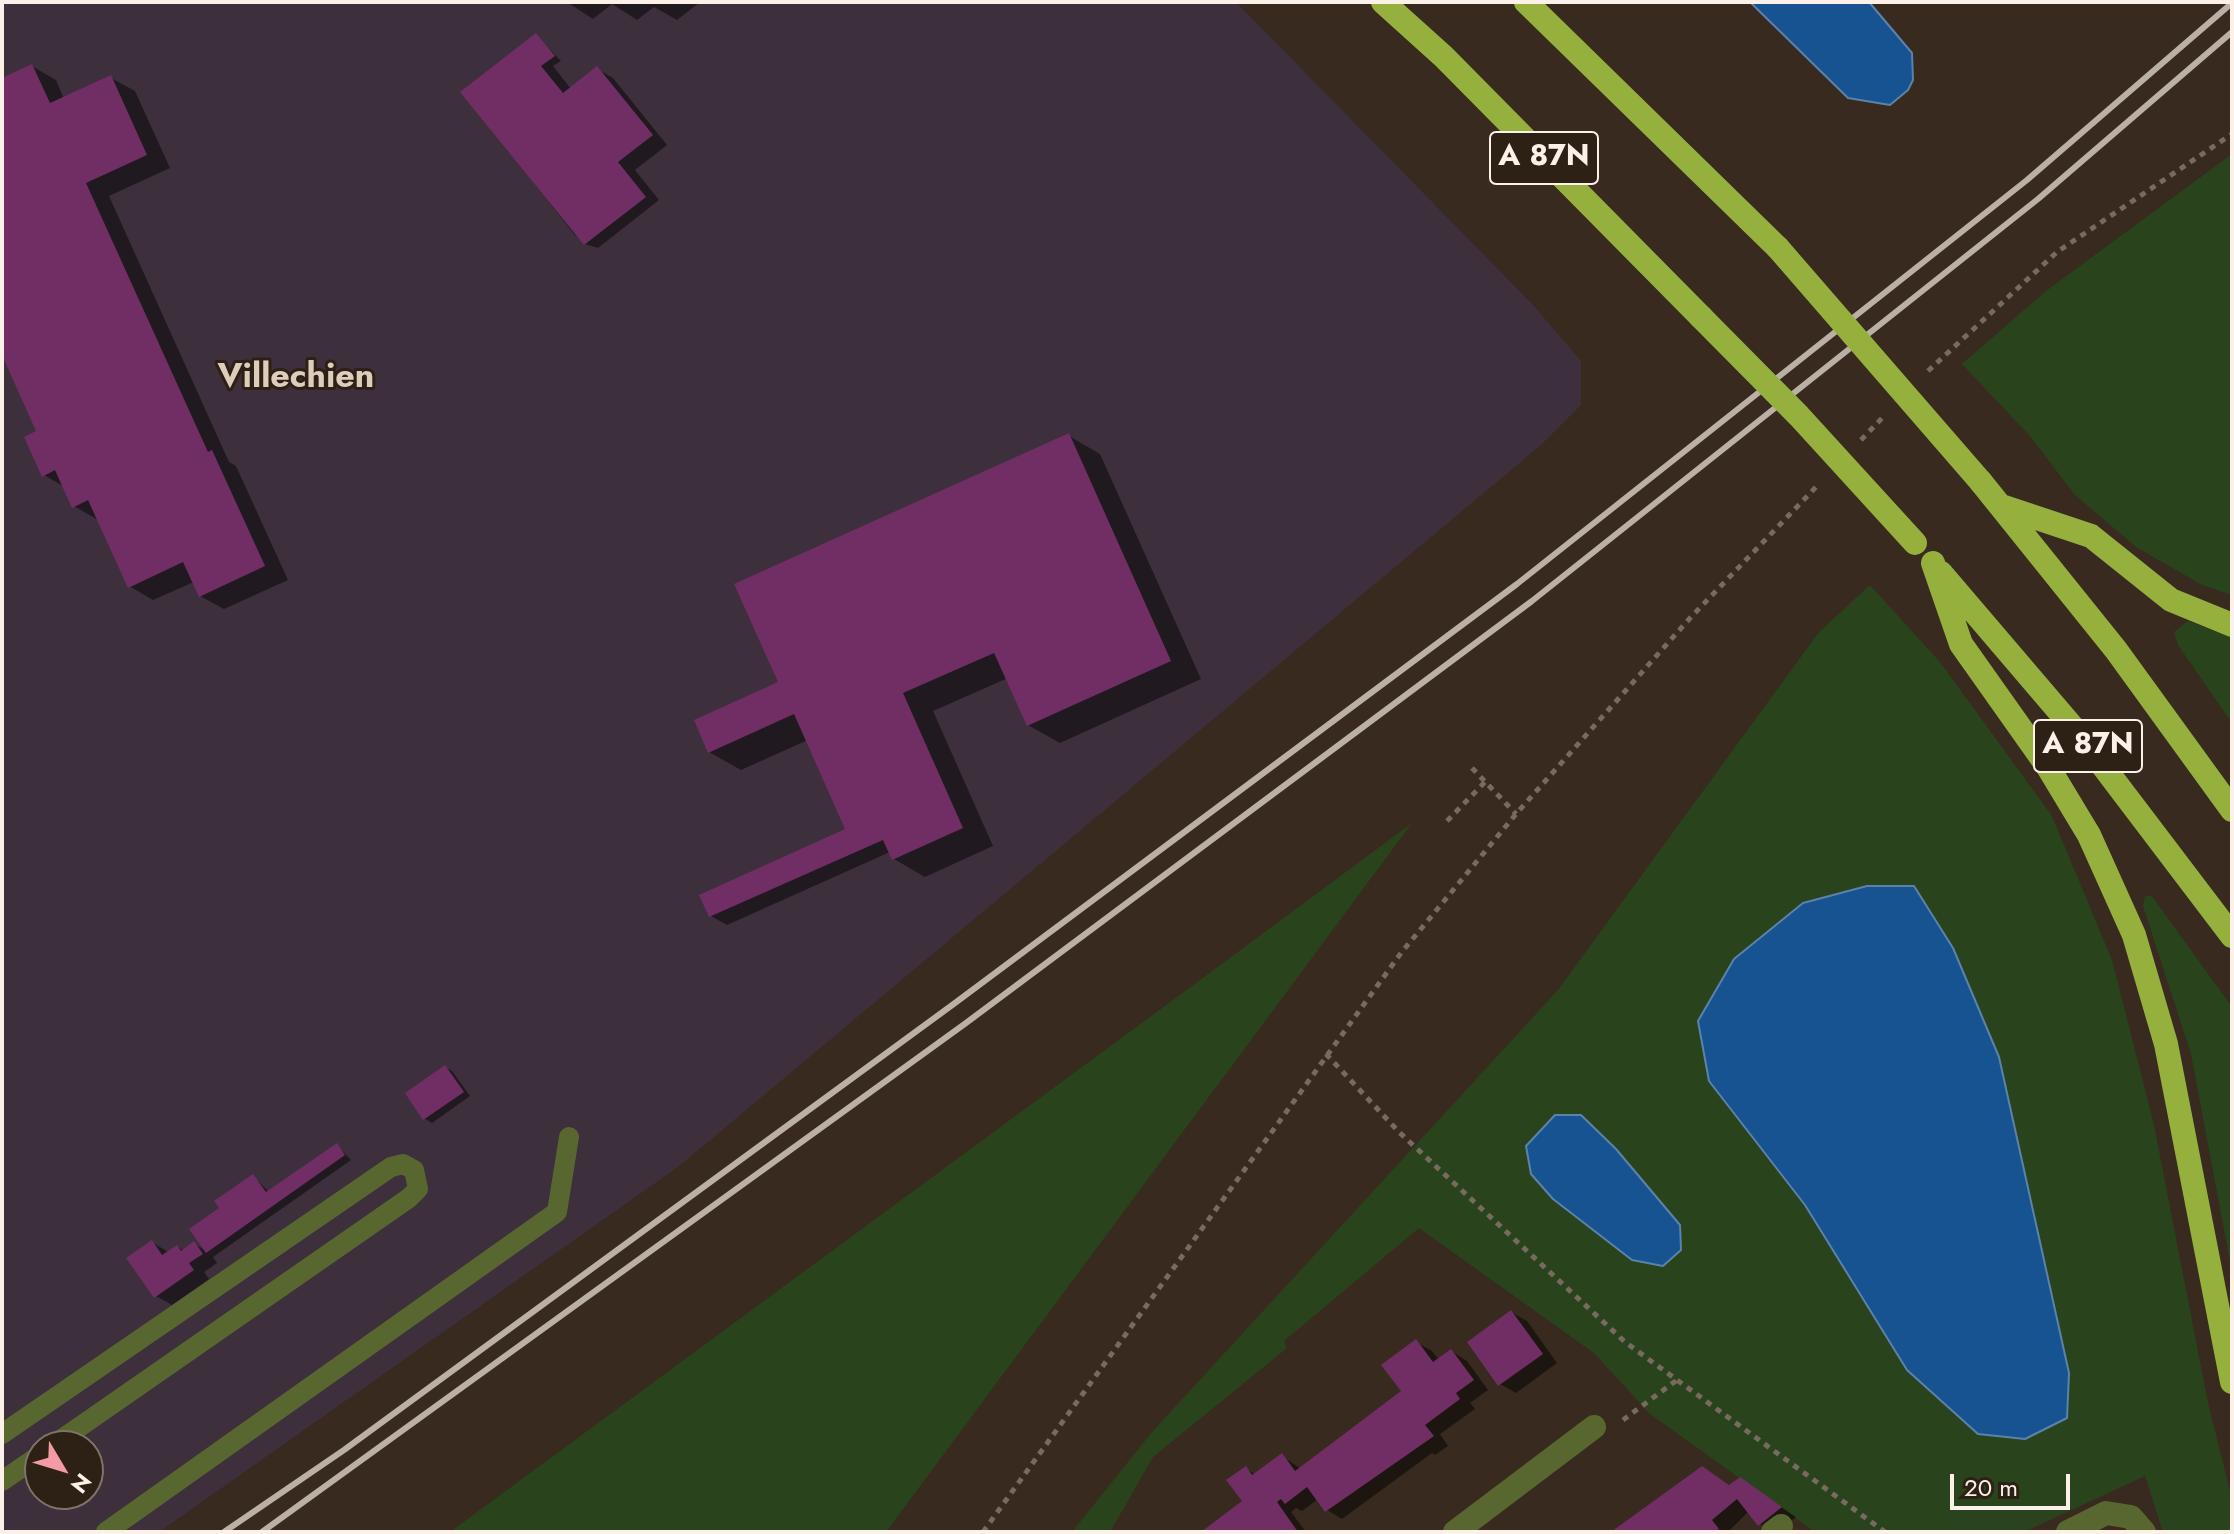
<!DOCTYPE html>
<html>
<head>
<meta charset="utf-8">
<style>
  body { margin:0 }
  #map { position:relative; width:2234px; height:1534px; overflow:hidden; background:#382a1e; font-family:Jost,sans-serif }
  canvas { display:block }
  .frame { position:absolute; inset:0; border:4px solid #fbf1e9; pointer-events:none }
  .north { position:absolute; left:24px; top:1430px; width:80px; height:80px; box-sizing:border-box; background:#2d2014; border:2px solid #7f7469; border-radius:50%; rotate:128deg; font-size:22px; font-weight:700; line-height:32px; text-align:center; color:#fbf1e9 }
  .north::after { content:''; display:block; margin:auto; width:28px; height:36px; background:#f49aa4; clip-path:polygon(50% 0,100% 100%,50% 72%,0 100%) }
  .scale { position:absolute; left:1950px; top:1474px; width:120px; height:36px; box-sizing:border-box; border:4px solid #fbf1e9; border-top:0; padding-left:10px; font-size:24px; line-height:28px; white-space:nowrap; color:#fbf1e9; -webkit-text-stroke:6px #2d2014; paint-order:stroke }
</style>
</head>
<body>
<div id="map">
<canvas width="2234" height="1534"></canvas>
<div class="frame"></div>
<div class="north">N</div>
<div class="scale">20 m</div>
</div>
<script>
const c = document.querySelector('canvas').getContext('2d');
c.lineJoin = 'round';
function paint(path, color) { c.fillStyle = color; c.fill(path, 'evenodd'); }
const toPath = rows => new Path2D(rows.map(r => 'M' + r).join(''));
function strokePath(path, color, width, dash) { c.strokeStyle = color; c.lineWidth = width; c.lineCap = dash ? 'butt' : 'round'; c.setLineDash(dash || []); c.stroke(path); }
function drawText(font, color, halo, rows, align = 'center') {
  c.font = font + ' Jost,sans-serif'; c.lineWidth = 6; c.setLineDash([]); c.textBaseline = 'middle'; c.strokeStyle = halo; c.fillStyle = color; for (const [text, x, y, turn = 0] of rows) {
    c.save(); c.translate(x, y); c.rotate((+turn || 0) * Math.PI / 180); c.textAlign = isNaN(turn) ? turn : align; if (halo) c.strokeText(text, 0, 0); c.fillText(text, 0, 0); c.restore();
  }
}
const industrial = toPath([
  [2,2,1236,2,1535,307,1581,361,1581,405,1541,445,678,1167,159,1532,2,1532],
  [40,1446,88,1446,88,1494,40,1494]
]);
const green = toPath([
  [2232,154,2232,595,2202,585,2136,547,2075,495,2030,436,1962,364,2046,291],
  [1870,585,1940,662,2052,816,2112,960,2154,1125,2208,1403,2232,1499,2232,1532,2163,1532,2145,1476,2024,1532,1815,1532,1650,1414,1594,1353,1419,1228,1284,1341,1287,1348,1153,1457,1110,1532,1072,1532,1152,1432,1558,990,1819,632],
  [2188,621,2232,637,2232,723,2178,645,2174,632],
  [1412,823,886,1532,450,1532,1169,1003],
  [2151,895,2232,1007,2232,1272,2191,1054,2143,906,2145,897]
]);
const water = toPath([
  [1750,2,1869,2,1912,53,1913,80,1908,90,1890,105,1848,98,1750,2],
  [1867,886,1914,886,1953,948,1999,1057,2069,1373,2067,1418,2025,1439,1978,1434,1907,1370,1805,1205,1709,1081,1698,1021,1734,959,1803,903,1867,886],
  [1555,1115,1581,1115,1616,1149,1680,1225,1681,1250,1663,1266,1632,1260,1553,1199,1531,1174,1526,1146,1555,1115]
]);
const shadow = toPath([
  [567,2,700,2,677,20,654,7,637,20,612,4,593,19],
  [536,35,561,61,553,66,571,89,597,69,613,78,667,145,635,170,659,200,598,248,585,244,574,234,463,92],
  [32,66,56,80,64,99,111,78,135,91,170,168,109,196,229,462,236,466,288,580,224,609,200,596,194,582,153,600,129,586,98,520,74,506,65,487,44,475,39,432,2,350,2,80],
  [1069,436,1100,454,1201,679,1060,743,1028,725,1008,678,933,711,993,846,925,877,894,859,890,852,727,925,711,916,850,829,808,740,741,770,709,752,780,683],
  [445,1067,452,1071,470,1096,432,1123,424,1118],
  [337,1145,351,1160,213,1257,217,1263,204,1272,209,1279,172,1305,156,1296,152,1242,168,1252,177,1247,184,1251,194,1244,207,1251,221,1208,253,1176,269,1192],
  [1511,1312,1527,1321,1557,1363,1516,1393,1500,1384],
  [1416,1342,1432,1351,1439,1360,1451,1351,1467,1361,1488,1390,1470,1403,1475,1409,1440,1434,1448,1446,1435,1455,1432,1453,1342,1519,1327,1510,1318,1499,1302,1511,1296,1508,1291,1512,1306,1532,1204,1532,1245,1502,1246,1469,1256,1475,1282,1456,1301,1469,1404,1392],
  [1702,1468,1731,1486,1740,1479,1796,1517,1777,1532,1760,1524,1749,1511,1728,1532,1615,1532]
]);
const building = toPath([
  [536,33,555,56,541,66,563,93,597,66,653,135,618,162,646,197,584,245,460,92],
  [32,64,50,103,111,75,147,155,86,183,208,452,212,450,265,566,199,597,183,562,128,588,88,500,72,508,55,470,42,477,24,437,36,431,2,355,2,78],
  [1069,433,1171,661,1027,726,994,653,903,693,963,828,892,860,883,840,709,917,699,895,845,829,794,714,708,753,694,720,778,682,734,584],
  [445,1065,464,1092,423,1120,405,1093],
  [337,1143,345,1155,206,1253,189,1229,219,1208,214,1201,253,1174,266,1192],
  [152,1240,162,1255,177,1245,181,1251,194,1241,203,1254,189,1263,194,1270,154,1298,126,1258],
  [1511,1310,1543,1354,1498,1386,1467,1342],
  [1416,1339,1433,1362,1451,1349,1474,1380,1456,1393,1460,1399,1425,1425,1434,1436,1325,1512,1307,1487,1285,1504,1281,1499,1277,1502,1298,1532,1201,1532,1242,1501,1226,1480,1246,1466,1252,1475,1282,1453,1295,1471,1401,1391,1381,1365],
  [1702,1466,1729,1485,1740,1477,1782,1507,1758,1526,1737,1499,1712,1520,1719,1529,1714,1532,1611,1532]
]);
const path = toPath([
  [1928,371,2057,252,2232,134],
  [1861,440,1885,415],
  [1472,768,1516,814],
  [1447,821,1485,782],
  [1326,1054,1399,1132,1625,1342,1885,1532],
  [1623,1420,1677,1380],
  [983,1532,1401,953,1516,814,1691,617,1818,485]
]);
const lane = toPath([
  [2,1434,391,1167,403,1164,414,1170,418,1189,409,1198,52,1446],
  [2,1481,40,1455],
  [106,1532,557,1212,569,1137]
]);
const street = toPath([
  [1455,1532,1594,1427],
  [1773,1532,1781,1526],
  [2068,1532,2106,1513,2131,1517,2144,1532]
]);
const highway = toPath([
  [1383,2,1444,57,1701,317],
  [1526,2,1778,248],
  [1981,482,2116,650,2232,810],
  [2004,507,2091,536,2171,600,2232,625],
  [1933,563,1961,644,2048,767,2089,835,2134,935,2166,1044,2232,1382],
  [1941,573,2081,737,2232,936]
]);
const rail = toPath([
  [224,1532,344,1450,955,1003,1517,584,2027,180,2232,3],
  [262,1532,966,1023,1532,601,2038,199,2232,32]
]);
const highwayBridge = toPath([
  [1778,248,1981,482],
  [1701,317,1799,416,1915,543]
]);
const shields = [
  [1544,158,108],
  [2088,746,108]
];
const shieldNames = [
  ["A 87N",1544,158],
  ["A 87N",2088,746]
];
const neighbourhoodNames = [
  ["Villechien",296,379]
];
paint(industrial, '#3e2f3c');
paint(green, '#29441c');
paint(water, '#165390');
strokePath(water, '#5b82ab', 2);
paint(shadow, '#0007');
paint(building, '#712e64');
strokePath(path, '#776a60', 5, [6, 6]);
strokePath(lane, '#58662f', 20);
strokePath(street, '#58662f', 24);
strokePath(highway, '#96b03e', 24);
strokePath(rail, '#bbb0a6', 6);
strokePath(highwayBridge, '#96b03e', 24);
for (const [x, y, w] of shields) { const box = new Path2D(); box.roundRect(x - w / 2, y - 26, w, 52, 6); c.fillStyle = '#2d2014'; c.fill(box); strokePath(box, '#fbf1e9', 2); }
drawText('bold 30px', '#fbf1e9', null, shieldNames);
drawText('bold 34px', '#deccbd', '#2d2014', neighbourhoodNames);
</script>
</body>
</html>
